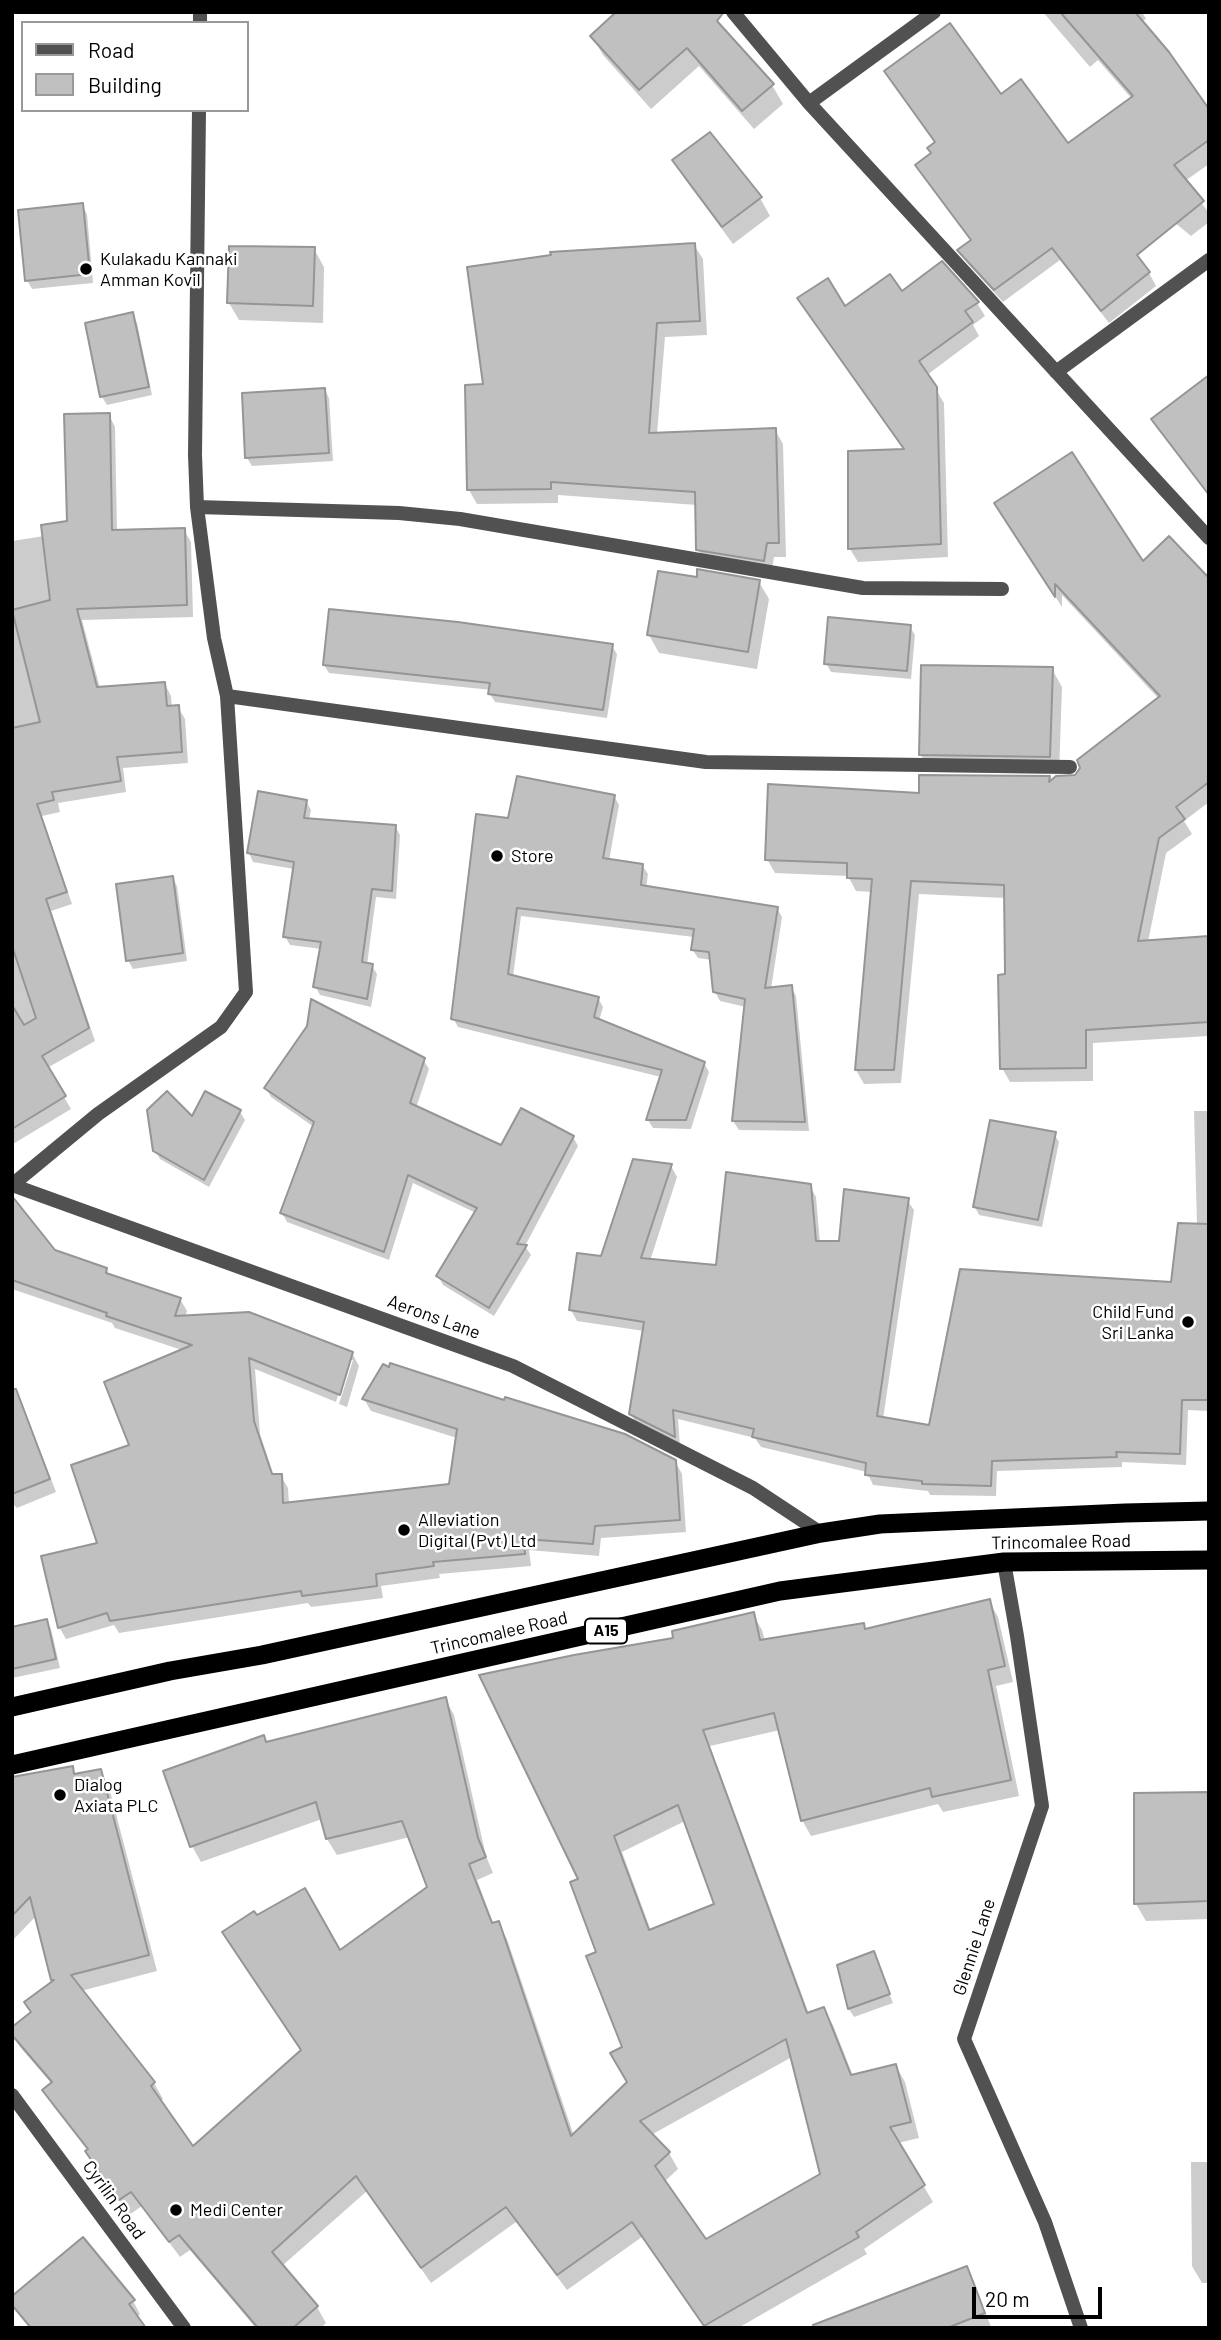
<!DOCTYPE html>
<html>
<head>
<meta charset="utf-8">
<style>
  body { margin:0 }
  #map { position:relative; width:1221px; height:2340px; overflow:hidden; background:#fff; font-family:Barlow,sans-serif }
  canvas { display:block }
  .frame { position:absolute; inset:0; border:14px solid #000; pointer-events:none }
  .legend { position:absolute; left:21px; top:21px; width:228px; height:91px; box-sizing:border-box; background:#fff; border:2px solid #999; margin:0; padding:9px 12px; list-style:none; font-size:21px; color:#000 }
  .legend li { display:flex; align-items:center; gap:14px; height:35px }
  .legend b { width:35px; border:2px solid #999 }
  .scale { position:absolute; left:972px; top:2287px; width:130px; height:32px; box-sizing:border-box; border:4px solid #000; border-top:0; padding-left:9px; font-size:21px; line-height:24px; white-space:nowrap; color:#000; -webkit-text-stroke:5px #fff; paint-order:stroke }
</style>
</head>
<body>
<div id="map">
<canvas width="1221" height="2340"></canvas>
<div class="frame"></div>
<ul class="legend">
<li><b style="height:9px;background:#515151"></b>Road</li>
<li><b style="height:19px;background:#c0c0c0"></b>Building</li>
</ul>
<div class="scale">20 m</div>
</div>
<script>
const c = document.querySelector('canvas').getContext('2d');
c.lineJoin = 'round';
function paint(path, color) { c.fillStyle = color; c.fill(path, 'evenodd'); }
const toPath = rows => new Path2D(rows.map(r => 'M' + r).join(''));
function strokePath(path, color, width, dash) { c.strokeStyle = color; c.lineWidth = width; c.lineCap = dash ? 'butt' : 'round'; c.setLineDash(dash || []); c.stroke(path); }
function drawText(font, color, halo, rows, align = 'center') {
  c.font = font + ' Barlow,sans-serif'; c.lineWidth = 5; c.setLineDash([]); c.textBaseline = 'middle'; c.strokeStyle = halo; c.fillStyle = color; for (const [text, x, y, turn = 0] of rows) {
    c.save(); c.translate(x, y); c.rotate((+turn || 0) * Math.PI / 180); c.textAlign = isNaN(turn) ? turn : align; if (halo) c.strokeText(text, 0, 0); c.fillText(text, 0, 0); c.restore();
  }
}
const shadow = toPath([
  [1043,12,1142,12,1146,19,1141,22,1209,112,1209,164,1185,181,1209,213,1209,222,1191,236,1090,153,1132,99,1098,60,1090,67],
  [709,15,772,85,783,104,754,129,699,66,651,109,603,55,592,36],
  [1000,96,1149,273,1156,286,1109,323,1060,260,1003,302,967,263,959,250,972,241,917,165],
  [710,134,760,198,770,216,733,244,684,178,674,161],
  [82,205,87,214,93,283,32,289,27,280],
  [694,245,703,259,707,335,665,337,657,434,775,430,783,444,786,557,774,557,771,575,706,564,698,549,697,505,558,495,558,503,477,504,469,490,485,386],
  [314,249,324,267,323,323,239,320,229,303],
  [977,303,985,316,973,325,979,336,927,375,944,403,948,557,858,562,850,549,905,450,844,309],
  [132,314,137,323,152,395,107,405,102,397,87,324],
  [325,390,329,398,333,461,252,466,247,458,244,394],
  [109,415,115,427,117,532,184,530,191,542,193,617,82,620,100,688,165,684,171,696,172,708,178,707,185,719,188,763,123,768,126,792,58,803,60,812,42,816,72,904,51,911,95,1041,47,1068,71,1109,13,1144,12,541,44,536,69,523],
  [1004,517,1142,564,1209,581,1209,802,1184,821,1192,834,1166,853,1148,942,1209,938,1209,1036,1093,1043,1093,1081,1010,1082,1002,1068,1007,976,1006,898,919,894,901,1083,864,1084,856,1070,873,892,856,891,848,876,775,873,767,859,920,795,1049,778,1051,782,1076,777,1159,699,1062,595,1062,607],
  [699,579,759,582,769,599,757,669,659,653,649,635],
  [910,627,915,635,911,679,831,672,826,663],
  [612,646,617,654,607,718,495,702,490,694,491,690,329,673,324,665],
  [1052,669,1062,687,1059,774,931,772,921,755],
  [614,796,619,805,609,861,642,865,648,874,646,888,777,908,782,917,771,989,791,987,796,996,809,1131,739,1130,733,1121,746,1007,720,1001,715,992,712,960,698,958,692,949,694,937,521,916,513,977,598,998,603,1007,599,1021,704,1063,709,1072,691,1129,653,1128,648,1120,661,1077,458,1027,453,1018,509,820],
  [306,801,311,810,309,820,395,826,400,835,396,899,376,897,367,965,372,966,377,974,371,1007,320,995,315,986,322,949,290,945,285,936,294,869,253,862,249,853],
  [172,878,177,886,187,961,133,969,128,960],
  [423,1059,429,1069,416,1108,502,1148,573,1137,578,1146,525,1246,531,1255,494,1316,443,1285,438,1276,476,1213,413,1183,389,1260,287,1222,282,1213,314,1127,271,1097,266,1088],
  [206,1093,240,1112,245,1120,209,1187,160,1159,155,1150,192,1118],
  [1194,1111,1209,1111,1209,1411,1188,1410,1186,1465,1122,1462,1122,1467,997,1471,996,1496,930,1495,928,1491,873,1485,867,1472,761,1447,755,1438,678,1419,680,1447,637,1425,631,1414,644,1331,577,1321,571,1310,603,1258,671,1166,677,1177,650,1261,717,1267,810,1186,816,1197,820,1243,841,1242,907,1200,914,1210,883,1419,931,1427,1172,1284,1197,1226],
  [1054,1134,1059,1142,1042,1227,979,1215,975,1207],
  [12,1209,54,1252,106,1269,110,1276,180,1299,187,1311,185,1317,352,1353,359,1366,347,1407,339,1404,353,1360,349,1360,336,1402,255,1369,260,1434,274,1476,281,1476,288,1488,289,1504,450,1486,457,1438,371,1411,364,1399,675,1461,682,1474,686,1532,601,1538,599,1556,529,1550,531,1566,439,1574,440,1578,381,1586,383,1598,311,1607,308,1603,119,1633,114,1625,66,1639,59,1627,99,1544,131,1446,182,1350,115,1328,112,1323,12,1289],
  [32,1436,39,1448,56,1492,17,1508,12,1503,12,1444],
  [989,1601,998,1617,1013,1682,996,1686,1019,1796,943,1812,938,1804,811,1836,802,1820,780,1730,710,1746,809,2014,824,2009,833,2025,853,2076,896,2066,905,2082,919,2138,898,2143,933,2202,864,2249,867,2254,738,2328,705,2328,642,2237,567,2290,516,2222,431,2283,367,2191,282,2266,317,2307,326,2323,321,2328,256,2328,190,2250,180,2257,142,2206,129,2215,88,2151,53,2106,44,2091,52,2084,20,2047,12,2034,32,2013,54,1982,36,1916,12,1941,12,1779,72,1768,76,1775,100,1771,109,1787,157,1971,81,1991,154,2083,163,2099,160,2101,193,2148,302,2051,340,1953,430,1887,410,1837,337,1855,327,1839,322,1819,201,1862,192,1846,267,1743,445,1699,454,1715,486,1856,493,1873,477,1880,494,1925,498,1923,507,1939,574,2136,629,2083,624,2048,580,1880,675,1639,753,1614,762,1630,765,1641,863,1625,867,1631],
  [685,1821,716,1905,651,1931,622,1852],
  [792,2057,822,2175,705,2242,664,2182,678,2169,669,2153,651,2135],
  [46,1621,51,1629,60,1668,12,1678,12,1629],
  [1209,1794,1209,1919,1146,1921,1136,1904],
  [873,1953,893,2003,854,2017,849,2009,839,1966],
  [1191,2162,1209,2162,1209,2283,1202,2283,1192,2266],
  [966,2268,974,2281,991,2327,836,2328],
  [133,2301,140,2314,136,2317,144,2328,30,2328,12,2303]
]);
const building = toPath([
  [616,12,724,12,717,21,774,84,742,111,687,48,639,90,590,36,616,12],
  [1060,12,1135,12,1169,52,1209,109,1209,140,1174,165,1204,201,1137,255,1150,272,1101,311,1052,248,994,290,957,250,971,240,915,165,931,153,927,148,935,142,884,71,950,23,1001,94,1021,79,1068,143,1133,96,1060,12],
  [710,132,762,197,722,227,672,160,710,132],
  [83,203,90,274,25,281,18,210,83,203],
  [695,243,700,321,657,323,649,433,776,428,779,543,767,543,764,561,696,550,695,492,551,482,551,489,467,490,465,385,483,384,467,267,551,255,550,252,695,243],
  [229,246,315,247,313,306,227,303,229,246],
  [942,261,979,302,965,311,973,322,919,361,937,387,941,544,848,549,848,451,904,449,797,298,828,278,845,306,890,274,902,291,942,261],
  [133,312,149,387,100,397,85,323,133,312],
  [1209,375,1209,495,1151,419,1209,375],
  [325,388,329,453,245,458,242,393,325,388],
  [110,413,112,530,185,528,187,605,77,609,97,687,165,682,167,706,179,705,182,752,117,757,121,781,52,792,54,800,37,804,67,892,46,899,89,1028,42,1056,66,1096,12,1129,12,1005,24,1025,36,1018,12,946,12,728,40,722,12,610,50,600,41,525,67,521,64,414,110,413],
  [1072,452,1143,561,1169,536,1209,578,1209,782,1176,807,1185,819,1159,838,1138,941,1209,936,1209,1022,1086,1030,1086,1068,1000,1069,998,975,1005,974,1004,885,911,881,894,1070,855,1070,872,879,847,878,847,863,765,860,768,784,919,793,919,775,1050,776,1049,782,1056,776,1075,775,1080,768,1077,760,1160,696,1055,584,1055,597,994,503,1072,452],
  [697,569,760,580,748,652,647,635,658,571,697,577,697,569],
  [329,609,458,622,613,644,603,710,488,694,490,683,323,665,329,609],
  [828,617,911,625,907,671,824,664,828,617],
  [921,665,1053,667,1050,757,919,755,921,665],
  [517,776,615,795,603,858,643,864,641,885,778,907,765,988,792,985,805,1122,732,1121,745,999,713,992,709,952,691,950,694,929,517,908,508,974,599,997,594,1017,705,1062,686,1120,646,1120,662,1070,451,1019,476,814,508,818,517,776],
  [258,791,307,800,304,818,396,825,392,891,372,889,362,962,373,964,367,999,313,987,321,942,283,937,294,862,247,853,258,791],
  [173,876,183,953,126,961,116,884,173,876],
  [311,999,425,1058,410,1103,501,1145,521,1108,574,1136,517,1244,527,1245,489,1308,436,1276,477,1208,408,1175,384,1252,280,1213,314,1122,264,1088,307,1026,311,999],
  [167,1091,192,1116,205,1091,241,1110,204,1180,153,1151,147,1110,167,1091],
  [990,1120,1056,1132,1038,1220,973,1207,990,1120],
  [633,1159,672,1164,641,1258,716,1265,726,1172,811,1184,816,1241,839,1241,844,1189,909,1198,877,1416,929,1425,960,1269,1171,1282,1178,1223,1209,1224,1209,1400,1182,1400,1180,1454,1116,1452,1117,1457,992,1461,991,1486,922,1484,922,1481,865,1475,866,1463,752,1437,754,1429,673,1410,675,1437,629,1414,644,1322,569,1310,577,1253,601,1256,633,1159],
  [12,1196,55,1250,107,1268,106,1273,181,1298,175,1316,249,1312,353,1352,340,1395,249,1358,254,1421,272,1474,282,1474,283,1503,449,1484,457,1429,362,1399,383,1364,389,1367,390,1363,504,1400,505,1397,625,1434,676,1460,680,1520,595,1526,593,1544,524,1539,525,1554,433,1562,434,1566,376,1574,377,1586,302,1596,301,1591,110,1621,107,1613,58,1628,41,1556,97,1543,71,1465,129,1445,104,1382,192,1345,106,1316,107,1313,12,1280,12,1196],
  [12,1389,16,1389,50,1479,12,1494,12,1389],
  [990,1599,1005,1666,988,1670,1011,1780,932,1797,930,1788,801,1821,774,1713,703,1730,807,2013,824,2007,851,2075,896,2064,911,2122,890,2127,925,2185,856,2232,859,2237,704,2326,632,2222,557,2275,506,2207,421,2268,356,2176,272,2252,318,2306,293,2328,258,2328,179,2235,169,2242,131,2192,119,2200,85,2151,88,2149,42,2090,52,2082,12,2035,12,2027,31,2012,24,2002,54,1980,51,1980,30,1897,12,1916,12,1777,73,1766,74,1774,101,1769,149,1955,71,1975,155,2082,151,2086,193,2146,301,2050,222,1932,254,1911,257,1915,305,1888,340,1950,427,1887,402,1821,326,1839,316,1802,190,1847,163,1771,264,1735,266,1742,446,1697,478,1838,486,1857,469,1864,492,1923,499,1921,571,2136,627,2082,610,2053,622,2047,586,1956,596,1952,570,1882,578,1879,479,1675,574,1655,673,1638,672,1631,754,1612,760,1640,864,1623,865,1629,990,1599],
  [678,1805,714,1904,649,1930,614,1836,678,1805],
  [786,2039,820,2174,706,2239,655,2166,670,2152,640,2121,786,2039],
  [47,1619,56,1659,12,1669,12,1627,47,1619],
  [1209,1792,1209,1901,1134,1904,1134,1793,1209,1792],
  [874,1951,890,1994,848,2009,837,1965,874,1951],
  [83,2237,135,2300,129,2304,146,2328,31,2328,12,2305,12,2296,83,2237],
  [967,2266,985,2313,947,2328,814,2328,813,2325,967,2266]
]);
const minor = toPath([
  [733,12,809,103,1209,538],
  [200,23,200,12],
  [809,103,934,12],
  [1056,372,1209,260],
  [197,507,399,513,460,519,863,588,1002,589],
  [227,696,706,762,1070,767],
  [12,1185,98,1114,221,1027,246,992,227,696,214,638,197,507,195,455,199,110],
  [12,1185,513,1366,753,1488,821,1533],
  [1004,1562,1017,1636,1042,1806,964,2039,1045,2222,1081,2328],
  [12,2095,184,2328]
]);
const trunk = toPath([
  [12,1707,170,1671,262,1655,821,1533,880,1524,1125,1513,1209,1511],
  [12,1765,780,1591,1004,1562,1209,1560]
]);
const markers = [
  [86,269,7,"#000"],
  [497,856,7,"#000"],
  [1188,1322,7,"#000"],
  [404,1530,7,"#000"],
  [60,1795,7,"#000"],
  [176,2210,7,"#000"]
];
const shields = [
  [606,1631,42]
];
const shieldNames = [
  ["A15",606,1631]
];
const poiNames = [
  ["Kulakadu Kannaki",100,259],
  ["Amman Kovil",100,280],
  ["Store",511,856],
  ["Child Fund",1174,1312,"right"],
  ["Sri Lanka",1174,1333,"right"],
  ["Alleviation",418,1520],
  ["Digital (Pvt) Ltd",418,1541],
  ["Dialog",74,1785],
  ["Axiata PLC",74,1806],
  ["Medi Center",190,2210]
];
const streetNames = [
  ["Aerons Lane",434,1317,20],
  ["Trincomalee Road",1061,1542,-1],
  ["Trincomalee Road",499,1633,-13],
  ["Glennie Lane",974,1947,-72],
  ["Cyrilin Road",114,2200,54]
];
paint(shadow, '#0003');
paint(building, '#c0c0c0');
strokePath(building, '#959595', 2);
strokePath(minor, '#515151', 14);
strokePath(trunk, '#000', 19);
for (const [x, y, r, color] of markers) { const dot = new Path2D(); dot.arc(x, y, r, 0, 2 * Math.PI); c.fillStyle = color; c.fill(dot); strokePath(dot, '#fff', 2.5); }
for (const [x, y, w] of shields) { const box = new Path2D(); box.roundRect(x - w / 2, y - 12.5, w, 25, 5); c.fillStyle = '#fff'; c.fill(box); strokePath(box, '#000', 2); }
drawText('bold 16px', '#000', null, shieldNames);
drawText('18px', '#000', '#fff', poiNames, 'left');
drawText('18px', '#000', '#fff', streetNames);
</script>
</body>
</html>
